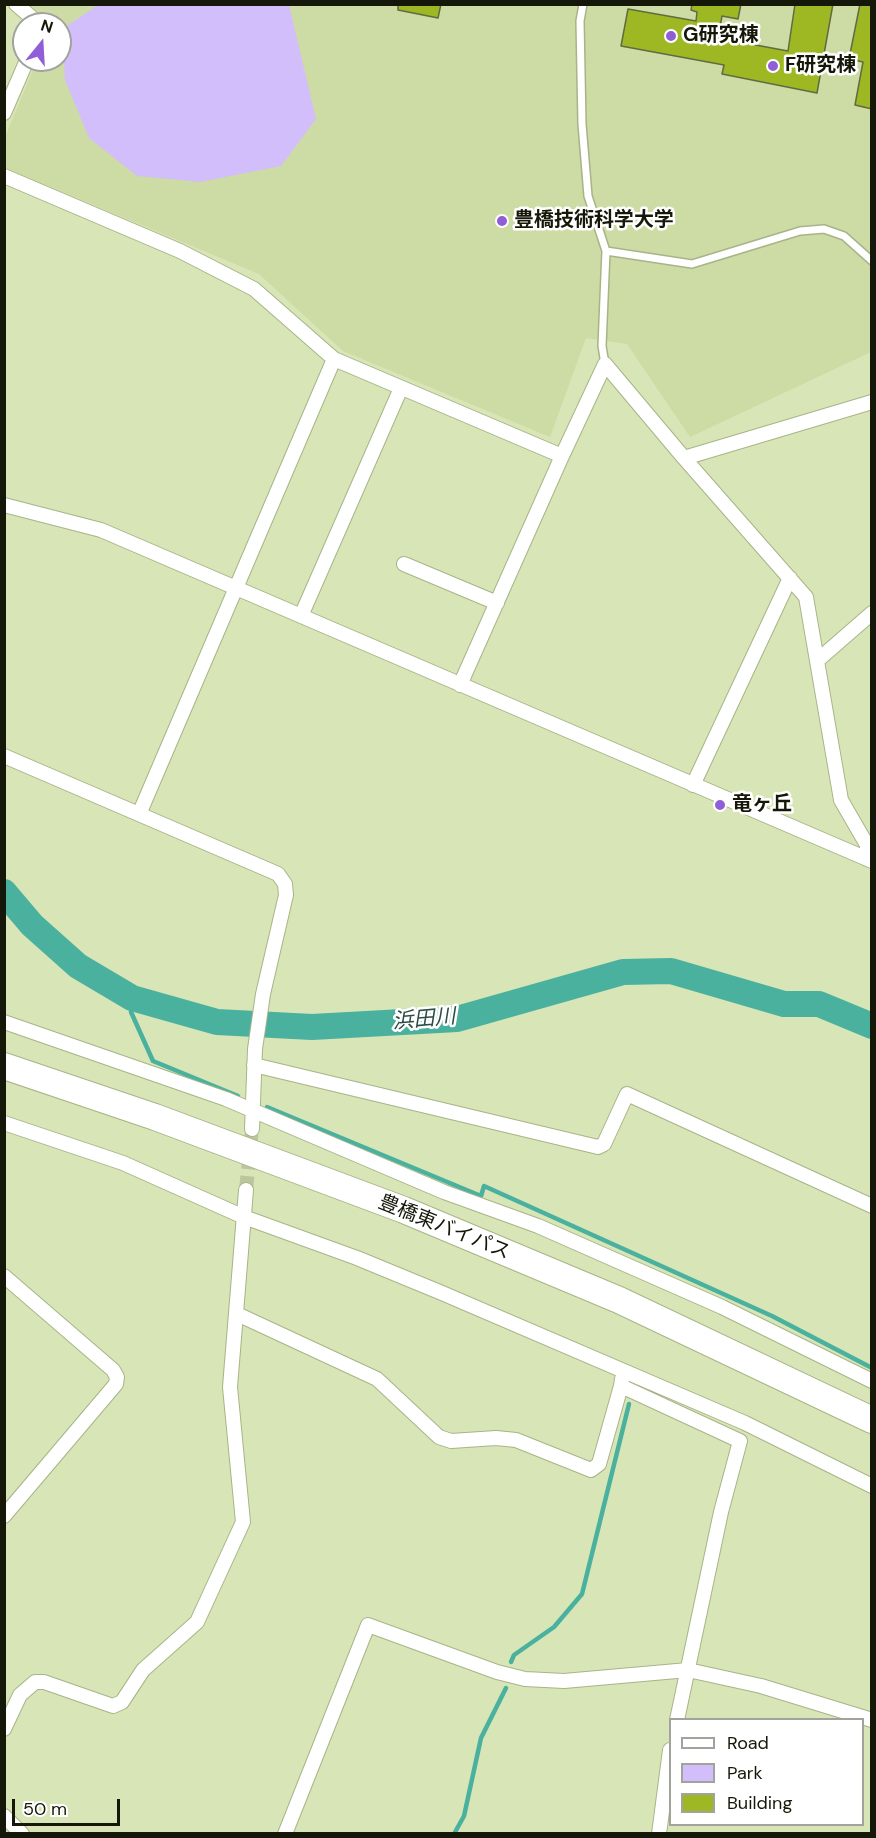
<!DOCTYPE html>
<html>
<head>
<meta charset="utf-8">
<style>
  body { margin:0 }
  #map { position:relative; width:876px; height:1838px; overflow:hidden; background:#d8e5b7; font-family:"DM Sans",sans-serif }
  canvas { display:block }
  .frame { position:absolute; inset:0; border:6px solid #151808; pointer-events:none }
  .legend { position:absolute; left:669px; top:1718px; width:195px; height:108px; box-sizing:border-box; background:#fff; border:2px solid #a1a39c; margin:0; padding:8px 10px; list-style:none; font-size:18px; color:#151808 }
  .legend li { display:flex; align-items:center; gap:12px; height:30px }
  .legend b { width:30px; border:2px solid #a1a39c }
  .north { position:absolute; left:12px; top:12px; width:60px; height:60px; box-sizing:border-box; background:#fff; border:2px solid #a1a39c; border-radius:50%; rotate:18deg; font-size:16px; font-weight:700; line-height:24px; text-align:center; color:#151808 }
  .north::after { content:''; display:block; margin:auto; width:21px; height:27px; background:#905ed7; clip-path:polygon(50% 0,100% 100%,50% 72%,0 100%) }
  .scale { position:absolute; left:12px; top:1799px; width:108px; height:27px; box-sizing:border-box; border:3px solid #151808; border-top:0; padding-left:8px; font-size:18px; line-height:21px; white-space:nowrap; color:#151808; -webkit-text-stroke:4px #fff; paint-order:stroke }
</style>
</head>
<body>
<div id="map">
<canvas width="876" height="1838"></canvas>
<div class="frame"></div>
<ul class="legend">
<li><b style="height:8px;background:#fff"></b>Road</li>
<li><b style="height:16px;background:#d2befb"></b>Park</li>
<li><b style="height:16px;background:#9eb823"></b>Building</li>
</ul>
<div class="north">N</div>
<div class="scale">50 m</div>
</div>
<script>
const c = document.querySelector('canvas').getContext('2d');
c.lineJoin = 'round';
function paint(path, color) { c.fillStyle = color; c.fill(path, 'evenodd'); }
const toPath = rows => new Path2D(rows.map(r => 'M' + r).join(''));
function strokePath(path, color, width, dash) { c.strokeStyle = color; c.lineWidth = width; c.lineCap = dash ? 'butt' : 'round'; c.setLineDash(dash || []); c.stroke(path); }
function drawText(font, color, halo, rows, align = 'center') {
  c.font = font + ' "DM Sans","Noto Sans JP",sans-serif'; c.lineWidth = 5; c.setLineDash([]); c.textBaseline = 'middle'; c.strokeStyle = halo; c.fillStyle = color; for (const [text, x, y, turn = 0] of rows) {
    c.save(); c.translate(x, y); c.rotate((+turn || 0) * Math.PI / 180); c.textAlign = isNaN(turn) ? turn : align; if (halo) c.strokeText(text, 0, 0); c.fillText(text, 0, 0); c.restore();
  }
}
const built = toPath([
  [29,5,871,5,871,352,690,437,627,344,586,338,550,437,343,351,259,274,5,168,5,137,37,60,60,60,60,24,53,24]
]);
const green = toPath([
  [98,5,289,5,316,119,281,166,200,182,137,176,89,138,65,80,62,29]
]);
const stream = toPath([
  [132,998,131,1012,153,1061,238,1096],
  [267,1107,481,1196,484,1186,772,1316,872,1368],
  [511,1662,514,1655,554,1627,582,1594,629,1404],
  [454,1834,464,1816,481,1738,506,1688]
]);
const river = toPath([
  [4,892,32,925,78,966,132,998,217,1022,312,1027,457,1019,623,972,671,971,784,1004,819,1004,872,1026]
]);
const building = toPath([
  [398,4,441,4,438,18,398,10,398,4],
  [692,4,741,4,738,19,722,16,718,38,788,51,795,4,833,4,817,93,722,74,724,65,621,46,628,9,696,21,697,12,691,10,692,4],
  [860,4,872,4,872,109,855,105,863,62,849,59,860,4]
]);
const streetTunnel = toPath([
  [246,1190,252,1129]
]);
const lane = toPath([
  [583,4,580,21,582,124,588,196,606,251,602,346,605,364],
  [606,251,692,264,800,231,824,229,844,236,872,261]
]);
const street = toPath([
  [16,4,39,24],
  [4,113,27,60],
  [4,176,180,251,254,289,334,359,562,456,605,364,684,458,872,402],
  [684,458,806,597,841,800,867,845,867,859],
  [4,505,101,530,872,861],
  [404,564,497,603],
  [301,616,401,388],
  [818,660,872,613],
  [460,685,562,456],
  [4,756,278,874,285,884,286,895,263,994,255,1049,252,1129],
  [693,785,790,578],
  [140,812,334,359],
  [4,1022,226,1099,444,1192,538,1226,722,1307,872,1381],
  [254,1065,598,1147,604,1144,627,1094,872,1206],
  [4,1123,123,1163,244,1217,357,1258,442,1293,745,1423,872,1486],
  [4,1276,113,1370,117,1377,116,1384,4,1516],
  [237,1314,377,1379,439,1437,451,1441,496,1438,516,1440,591,1470,599,1464,621,1386],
  [622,1379,621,1386,740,1441,721,1512,677,1720],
  [4,1729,20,1695,35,1682,44,1682,113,1706,122,1702,143,1670,197,1622,243,1522,230,1387,246,1190],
  [4,1816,22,1834],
  [285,1834,368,1625,497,1672,525,1679,564,1681,688,1670,761,1686,872,1720],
  [659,1834,670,1750]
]);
const highway = toPath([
  [4,1066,155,1117,404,1210,619,1300,872,1420]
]);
const markers = [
  [671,36,6,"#905ed7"],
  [773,66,6,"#905ed7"],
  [502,221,6,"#905ed7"],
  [720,805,6,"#905ed7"]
];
const poiNames = [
  ["G研究棟",683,36],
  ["F研究棟",785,66],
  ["豊橋技術科学大学",514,221],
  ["竜ヶ丘",732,805]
];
const streetNames = [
  ["豊橋東バイパス",444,1228,22]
];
const waterNames = [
  ["浜田川",424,1020,-5]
];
paint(built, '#cddba5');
paint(green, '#d2befb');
strokePath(stream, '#4ab19f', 4.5);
strokePath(river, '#4ab19f', 26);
paint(building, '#9eb823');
strokePath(building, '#616b41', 1.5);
strokePath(streetTunnel, '#bbc69d', 14, [14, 7]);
strokePath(lane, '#a8b487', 10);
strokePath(street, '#a8b487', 16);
strokePath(highway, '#a8b487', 28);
strokePath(lane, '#fff', 7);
strokePath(street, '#fff', 14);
strokePath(highway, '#fff', 26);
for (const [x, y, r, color] of markers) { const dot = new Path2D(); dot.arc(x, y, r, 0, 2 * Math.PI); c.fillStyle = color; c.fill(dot); strokePath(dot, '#fff', 2); }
drawText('bold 20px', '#151808', '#fff', poiNames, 'left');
drawText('20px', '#151808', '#fff', streetNames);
drawText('italic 21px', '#2c4c45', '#fff', waterNames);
</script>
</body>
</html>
